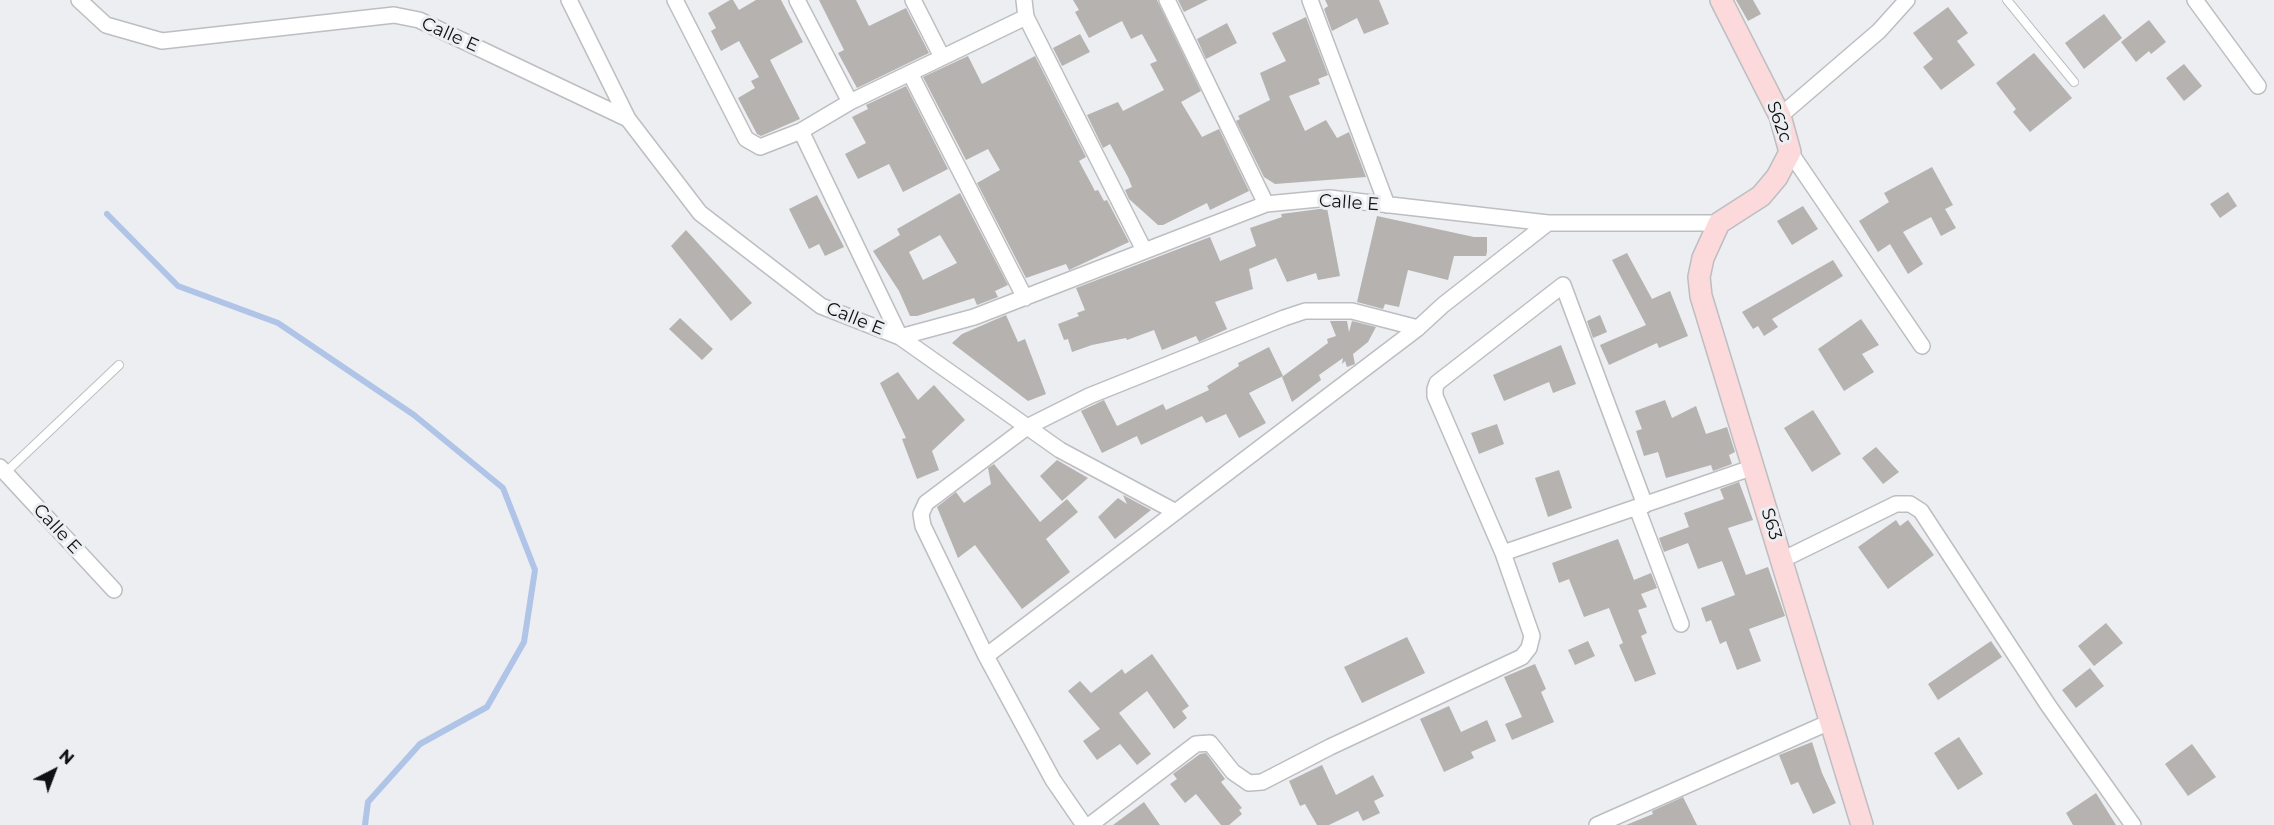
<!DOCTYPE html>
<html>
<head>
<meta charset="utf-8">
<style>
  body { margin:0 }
  #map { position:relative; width:2274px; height:825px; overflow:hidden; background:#eceef1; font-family:Montserrat,sans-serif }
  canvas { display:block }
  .north { position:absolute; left:24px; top:741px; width:60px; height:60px; -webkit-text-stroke:4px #eceef1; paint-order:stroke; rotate:42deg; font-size:16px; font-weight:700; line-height:24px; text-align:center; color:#101112 }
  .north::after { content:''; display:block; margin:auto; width:21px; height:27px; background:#101112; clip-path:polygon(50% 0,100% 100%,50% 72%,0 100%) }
</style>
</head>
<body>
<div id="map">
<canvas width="2274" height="825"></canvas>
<div class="north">N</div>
</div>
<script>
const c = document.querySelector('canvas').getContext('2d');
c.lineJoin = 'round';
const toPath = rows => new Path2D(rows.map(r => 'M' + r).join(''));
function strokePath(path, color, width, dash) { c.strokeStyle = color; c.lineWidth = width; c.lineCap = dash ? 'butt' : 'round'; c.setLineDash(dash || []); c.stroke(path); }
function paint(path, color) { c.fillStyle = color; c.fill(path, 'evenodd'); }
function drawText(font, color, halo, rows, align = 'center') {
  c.font = font + ' Montserrat,sans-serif'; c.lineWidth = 6; c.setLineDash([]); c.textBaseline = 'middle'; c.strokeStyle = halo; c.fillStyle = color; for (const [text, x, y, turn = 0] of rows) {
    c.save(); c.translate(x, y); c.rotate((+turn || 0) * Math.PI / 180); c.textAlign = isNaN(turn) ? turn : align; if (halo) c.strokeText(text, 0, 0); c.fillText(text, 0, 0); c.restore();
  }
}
const stream = toPath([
  [107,214,178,286,278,323,414,415,503,488,535,570,524,642,487,707,420,744,368,802,365,825]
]);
const building = toPath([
  [730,0,733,0,739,10,756,0,781,0,803,42,770,60,800,119,761,136,757,134,738,98,755,88,751,81,759,77,739,41,721,51,711,31,716,28,708,13],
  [819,0,856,0,869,26,906,8,929,53,857,88,838,53,844,50],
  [1073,0,1157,0,1201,91,1181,102,1202,137,1219,129,1249,191,1210,210,1207,203,1163,225,1158,225,1129,199,1125,190,1132,187,1128,177,1110,144,1103,148,1087,115,1118,102,1123,111,1164,90,1150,64,1157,61,1142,34,1131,39,1122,21,1089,38,1075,12,1079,10],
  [1178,0,1208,0,1184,12],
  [1325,0,1379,0,1389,24,1364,34,1357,18,1332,31,1324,9,1328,6],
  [1736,0,1753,0,1761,14,1748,21],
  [1948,7,1968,33,1957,41,1975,65,1941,90,1923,67,1933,59,1913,33],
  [2104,14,2122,38,2084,69,2065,43],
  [1306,17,1328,75,1318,79,1320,84,1289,96,1305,131,1326,120,1337,138,1349,132,1366,177,1275,184,1264,177,1236,121,1240,119,1238,116,1270,100,1260,73,1286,61,1272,33],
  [2149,20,2166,42,2151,54,2149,51,2136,62,2121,42],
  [1227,23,1237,43,1206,59,1197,39],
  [1080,34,1090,52,1062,66,1053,48],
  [2034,53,2072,98,2030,132,2013,112,2016,109,1996,83],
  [968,56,982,84,1035,56,1086,157,1079,161,1095,191,1098,190,1104,201,1107,200,1129,242,1069,270,1066,264,1026,278,977,183,1000,170,988,149,966,160,923,77],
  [2184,64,2202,86,2184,101,2166,78],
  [906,86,948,169,903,192,889,164,858,179,845,154,866,143,852,117,868,109,866,105],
  [1932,167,1953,205,1945,209,1956,228,1941,236,1931,217,1903,232,1923,264,1908,274,1890,244,1878,252,1859,221,1889,202,1884,193],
  [2228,192,2237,206,2220,218,2210,204],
  [960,193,1008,285,995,291,998,297,977,305,974,298,917,316,910,316,899,291,873,251,900,235,897,229],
  [940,235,957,263,923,280,909,252],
  [817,195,844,247,825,256,819,244,809,249,789,209],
  [1803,206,1818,229,1792,245,1777,221],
  [1327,208,1340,276,1318,280,1316,273,1287,282,1276,258,1249,269,1253,289,1215,302,1227,329,1199,342,1196,336,1162,350,1154,330,1127,340,1126,338,1092,345,1072,352,1068,339,1064,340,1058,324,1079,316,1077,313,1085,310,1076,288,1210,237,1220,261,1256,246,1250,228,1282,217,1281,214],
  [1377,216,1474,237,1487,237,1487,252,1486,256,1454,256,1448,280,1408,270,1399,307,1385,304,1383,309,1357,302],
  [686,230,752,303,731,321,671,246],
  [1627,253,1652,299,1670,291,1688,336,1659,348,1657,343,1609,365,1600,345,1646,325,1612,260],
  [1833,260,1843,276,1772,319,1778,327,1764,336,1758,326,1753,329,1742,312],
  [1006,315,1018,342,1025,339,1046,394,1028,401,952,343,962,334],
  [1600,315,1607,332,1593,338,1587,321],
  [680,318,713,349,702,360,669,329],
  [1861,319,1879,345,1862,354,1874,372,1844,391,1818,349],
  [1330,321,1347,321,1349,332,1352,321,1376,327,1368,342,1353,354,1355,364,1347,367,1345,361,1342,364,1343,358,1319,375,1321,380,1292,402,1282,377,1328,343,1327,339,1336,336],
  [1561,345,1576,384,1553,393,1549,382,1504,401,1493,375],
  [1269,347,1283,376,1249,393,1266,423,1239,438,1226,414,1206,423,1202,416,1141,445,1137,436,1102,453,1081,411,1104,400,1117,426,1163,404,1166,410,1209,390,1207,386,1239,366,1238,363],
  [898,372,918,400,934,385,965,420,932,451,939,470,917,479,902,439,906,438,880,383],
  [1665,400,1672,418,1696,406,1706,434,1727,427,1735,452,1729,455,1732,464,1713,471,1711,465,1666,478,1658,452,1644,456,1636,431,1642,429,1635,411],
  [1813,410,1841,454,1812,472,1784,428],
  [1497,424,1504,444,1479,454,1471,433],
  [1876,447,1899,472,1883,484,1862,458],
  [1057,460,1088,478,1062,501,1040,476],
  [994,464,1040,522,1067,499,1078,512,1046,539,1070,572,1022,609,975,545,958,558,937,507,956,492,964,503,991,484,988,468],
  [1559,470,1572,508,1548,517,1535,478],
  [1739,482,1753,520,1728,528,1746,575,1768,567,1785,616,1749,629,1761,661,1737,670,1726,641,1720,644,1711,620,1706,622,1701,608,1735,595,1722,561,1698,569,1688,543,1664,552,1659,538,1689,527,1684,513,1724,499,1720,489],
  [1123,495,1151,510,1115,539,1098,517,1118,498,1127,504],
  [1896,520,1900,526,1908,520,1934,555,1888,589,1858,547],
  [1618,539,1634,580,1651,573,1657,588,1641,594,1647,607,1638,610,1647,633,1641,636,1656,674,1635,682,1619,645,1623,643,1609,608,1584,617,1569,579,1559,583,1552,563],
  [2106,623,2123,643,2094,666,2078,646],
  [1407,637,1425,673,1362,703,1344,667],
  [1588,641,1595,656,1575,665,1568,650],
  [1991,641,2002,657,1938,700,1928,684],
  [1152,654,1189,706,1182,711,1187,718,1174,729,1147,691,1119,713,1151,754,1137,765,1120,744,1097,760,1083,741,1100,729,1068,691,1080,681,1091,693,1122,669,1125,674],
  [1535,664,1546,689,1541,692,1554,722,1512,740,1505,724,1522,717,1504,677],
  [2090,668,2104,686,2076,708,2062,690],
  [1449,706,1461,732,1487,720,1496,741,1471,752,1474,758,1444,772,1420,719],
  [1959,737,1983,774,1958,790,1934,753],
  [1812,742,1822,773,1836,803,1813,814,1798,782,1791,785,1779,755],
  [2192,744,2216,777,2188,796,2165,764],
  [1206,753,1225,779,1221,782,1242,808,1239,810,1242,814,1229,825,1221,825,1196,794,1185,803,1170,784,1177,779,1173,774,1200,754],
  [1322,765,1336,795,1373,775,1384,796,1374,801,1380,813,1363,821,1358,811,1329,825,1317,825,1305,804,1300,806,1289,781],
  [2096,793,2116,825,2073,825,2066,813],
  [1683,797,1697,825,1626,825,1653,814,1652,811],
  [1144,802,1160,825,1113,825]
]);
const service = toPath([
  [2007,0,2074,82],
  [5,473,119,365]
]);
const minor = toPath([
  [79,0,106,25,162,41,394,15,419,20,628,119,700,213,821,306,900,337,974,317,1266,204,1329,198,1548,223,1719,223],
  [569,0,628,119],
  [675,0,746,139,760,147,801,131],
  [797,0,850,102],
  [913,0,942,57],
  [1024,0,1026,17],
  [1167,0,1266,204],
  [1310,0,1387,205],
  [2195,0,2258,86],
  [910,73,1025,298],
  [1780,116,1879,31,1907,0],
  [1790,152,1922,346],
  [1144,250,1026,17,850,102,801,131,900,337,1060,450,1176,512],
  [0,467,114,590],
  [1637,508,1681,624],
  [1503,553,1754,467],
  [1782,560,1896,504,1910,504,1921,511,2048,705,2133,825],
  [986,656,1418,328,1443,305,1548,223],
  [1084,825,1053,780,986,656,923,526,921,514,926,503,1027,427,1089,396,1284,318,1305,311,1352,311,1418,328],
  [1090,825,1196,744,1210,743,1233,772,1249,783,1262,782,1330,747,1522,657,1529,648,1532,636,1503,553,1435,396,1435,389,1437,383,1563,285,1645,505],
  [1597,825,1832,721]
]);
const secondary = toPath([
  [1721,0,1780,116,1790,152,1777,177,1761,196,1719,223,1703,258,1699,277,1701,296,1862,825]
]);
const streetNames = [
  ["Calle E",450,35,24],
  ["S62c",1779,122,70],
  ["Calle E",1349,203,4],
  ["Calle E",855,319,22],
  ["S63",1771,524,73],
  ["Calle E",57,529,47]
];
strokePath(stream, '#b0c4e8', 6);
paint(building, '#b5b2b0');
strokePath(service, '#bcbec1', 10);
strokePath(minor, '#bcbec1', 18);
strokePath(secondary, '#bcbec1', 24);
strokePath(service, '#fff', 8);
strokePath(minor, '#fff', 15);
strokePath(secondary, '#fcdadb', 21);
drawText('18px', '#101112', '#eceef1', streetNames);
</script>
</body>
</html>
